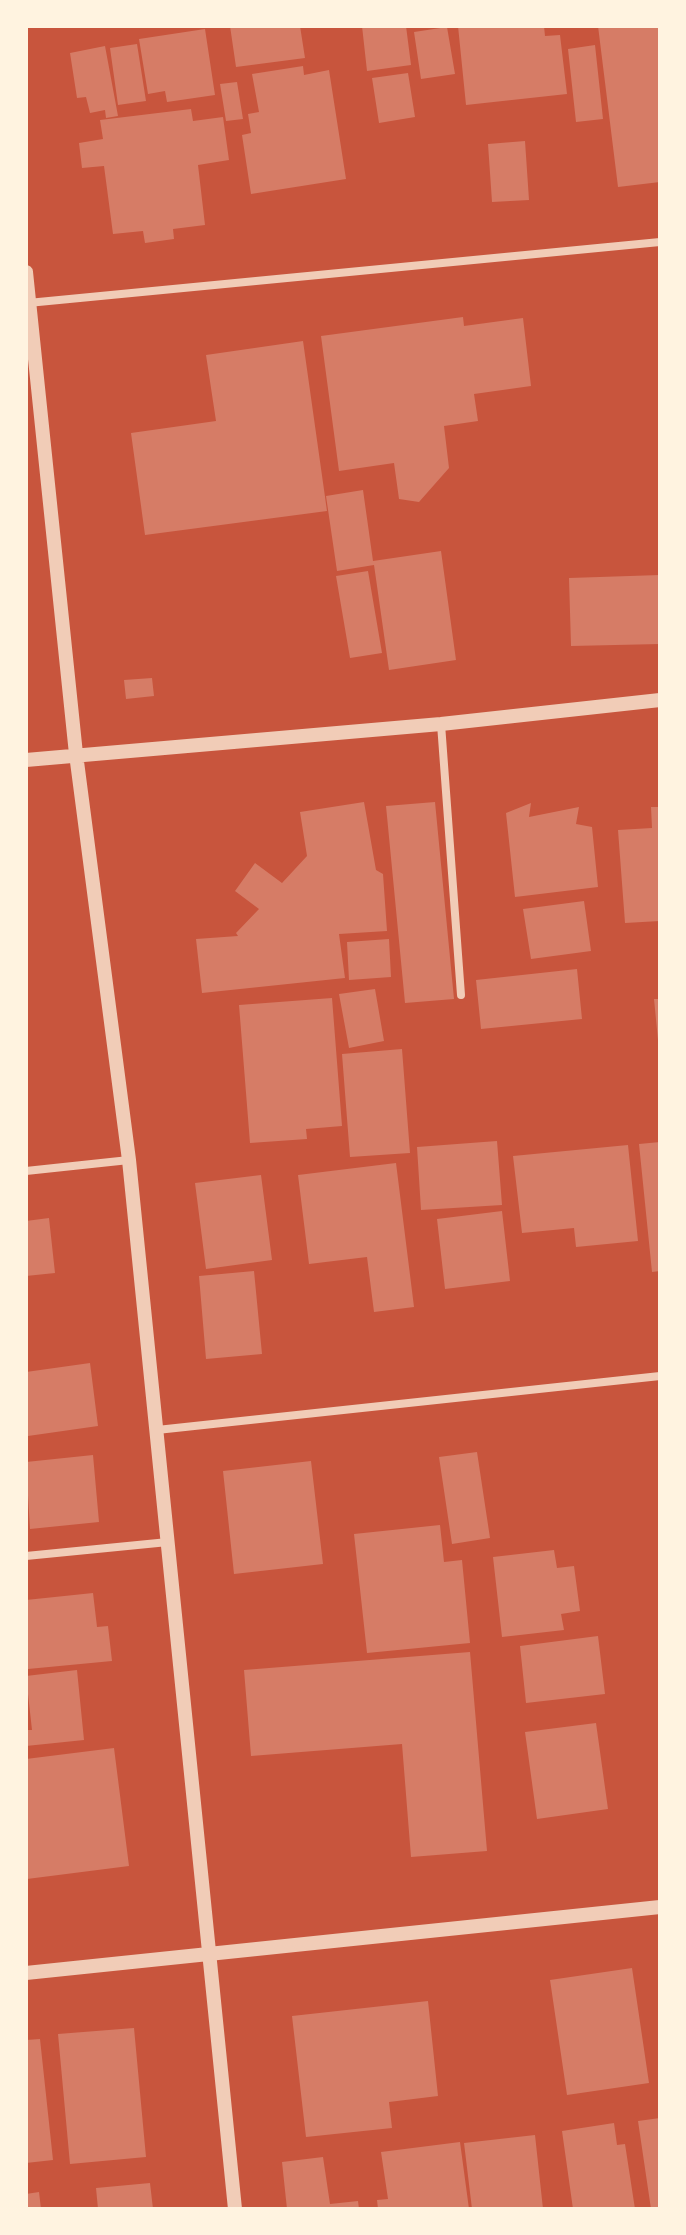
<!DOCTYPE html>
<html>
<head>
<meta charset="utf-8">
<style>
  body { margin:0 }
  #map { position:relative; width:686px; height:2235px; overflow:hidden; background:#c8553d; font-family:"IBM Plex Sans",sans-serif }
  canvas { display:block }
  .frame { position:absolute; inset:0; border:28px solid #fff3e0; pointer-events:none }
</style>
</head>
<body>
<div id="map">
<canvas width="686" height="2235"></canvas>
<div class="frame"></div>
</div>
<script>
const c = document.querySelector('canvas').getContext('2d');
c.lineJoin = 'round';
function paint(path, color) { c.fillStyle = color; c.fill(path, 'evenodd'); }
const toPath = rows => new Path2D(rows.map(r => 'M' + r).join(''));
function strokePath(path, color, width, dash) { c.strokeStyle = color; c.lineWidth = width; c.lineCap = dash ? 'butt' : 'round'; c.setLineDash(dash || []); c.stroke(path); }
const building = toPath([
  [230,26,300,26,305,58,236,67],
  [362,26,406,26,411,65,367,71],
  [458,26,544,26,545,36,560,35,567,94,466,105],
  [598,26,660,26,660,182,618,187],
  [447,27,455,74,421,79,414,32],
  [205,29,215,95,167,102,165,91,148,94,139,39],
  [137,44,146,101,118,105,110,48],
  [595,45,603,119,576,122,568,49],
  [105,46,118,116,106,118,105,110,90,113,86,97,77,98,70,53],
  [303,66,304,75,329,70,346,179,251,194,242,135,251,133,248,114,259,112,252,74],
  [408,73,415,117,379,123,372,78],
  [237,82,243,119,226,121,220,84],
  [191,109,193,121,223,117,229,160,198,165,205,225,173,229,174,239,145,243,143,231,113,234,104,166,82,168,79,143,103,139,100,120],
  [525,141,529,200,492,202,488,144],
  [463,317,464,326,523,318,531,386,474,394,478,421,444,426,449,468,419,502,399,499,394,463,339,471,321,336],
  [303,341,327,511,145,535,131,433,216,421,206,355],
  [363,490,373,561,441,551,456,660,389,670,374,565,337,571,326,496],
  [368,571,382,653,350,658,336,576],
  [660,575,660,644,571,646,569,578],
  [152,678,154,696,126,699,124,680],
  [364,802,376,870,383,874,387,931,339,934,345,978,202,993,196,939,238,936,236,933,259,909,235,891,255,863,282,883,307,856,300,812],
  [435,802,454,999,405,1003,386,806],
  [531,803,529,817,579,807,576,824,592,827,598,887,515,897,506,813],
  [651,807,660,807,660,921,625,923,618,830,652,828],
  [584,901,591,951,531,959,523,909],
  [389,939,391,977,349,980,347,942],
  [577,969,582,1019,481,1029,476,980],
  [375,989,384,1041,349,1048,339,994],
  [332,998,342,1126,306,1129,307,1139,250,1143,239,1005],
  [654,999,660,999,660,1040,658,1040],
  [402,1049,410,1153,350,1157,342,1054],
  [497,1141,502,1205,421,1210,417,1147],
  [660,1142,660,1271,652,1272,639,1144],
  [628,1145,638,1241,576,1247,574,1228,522,1233,513,1156],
  [396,1163,414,1307,374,1312,367,1257,309,1264,298,1175],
  [261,1175,272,1260,206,1269,195,1183],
  [502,1211,510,1281,445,1289,437,1219],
  [49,1218,55,1273,26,1276,26,1221],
  [254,1271,262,1354,206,1359,199,1276],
  [90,1363,98,1426,28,1436,26,1372],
  [477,1452,490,1538,452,1544,439,1457],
  [93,1455,99,1522,30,1529,26,1462],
  [311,1461,323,1564,234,1574,223,1471],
  [440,1525,444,1562,462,1560,470,1643,367,1653,354,1534],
  [554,1550,557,1568,574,1566,580,1611,561,1614,564,1630,502,1637,493,1557],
  [93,1593,97,1627,108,1626,112,1661,28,1669,26,1600],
  [598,1636,605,1694,526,1703,520,1646],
  [470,1652,487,1851,411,1857,402,1744,251,1756,244,1670],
  [77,1670,84,1740,26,1746,26,1730,32,1730,26,1676],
  [596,1723,608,1809,537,1819,525,1732],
  [114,1748,129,1866,27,1879,26,1759],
  [632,1968,649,2083,567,2095,550,1980],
  [428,2001,438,2096,389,2102,392,2128,306,2137,292,2016],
  [134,2028,146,2157,70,2164,58,2034],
  [40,2039,53,2160,26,2163,26,2040],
  [660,2118,660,2209,651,2209,638,2121],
  [614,2123,617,2145,625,2144,635,2209,573,2209,562,2131],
  [535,2135,543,2209,472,2209,464,2143],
  [460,2142,469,2209,378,2209,377,2200,388,2199,381,2152],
  [323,2157,330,2204,358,2201,359,2209,287,2209,282,2162],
  [150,2183,153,2209,98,2209,96,2188],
  [39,2192,41,2209,26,2209,26,2194]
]);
const minor = toPath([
  [28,303,660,242],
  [441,724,461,995],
  [26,1171,129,1160],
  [157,1430,660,1376],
  [26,1556,168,1542]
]);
const tertiary = toPath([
  [26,272,76,754,129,1160,235,2209],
  [26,760,441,724,660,700],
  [26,1973,660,1907]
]);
paint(building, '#d67c66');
strokePath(minor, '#f1ccb7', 8);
strokePath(tertiary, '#f1ccb7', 14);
</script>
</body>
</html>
